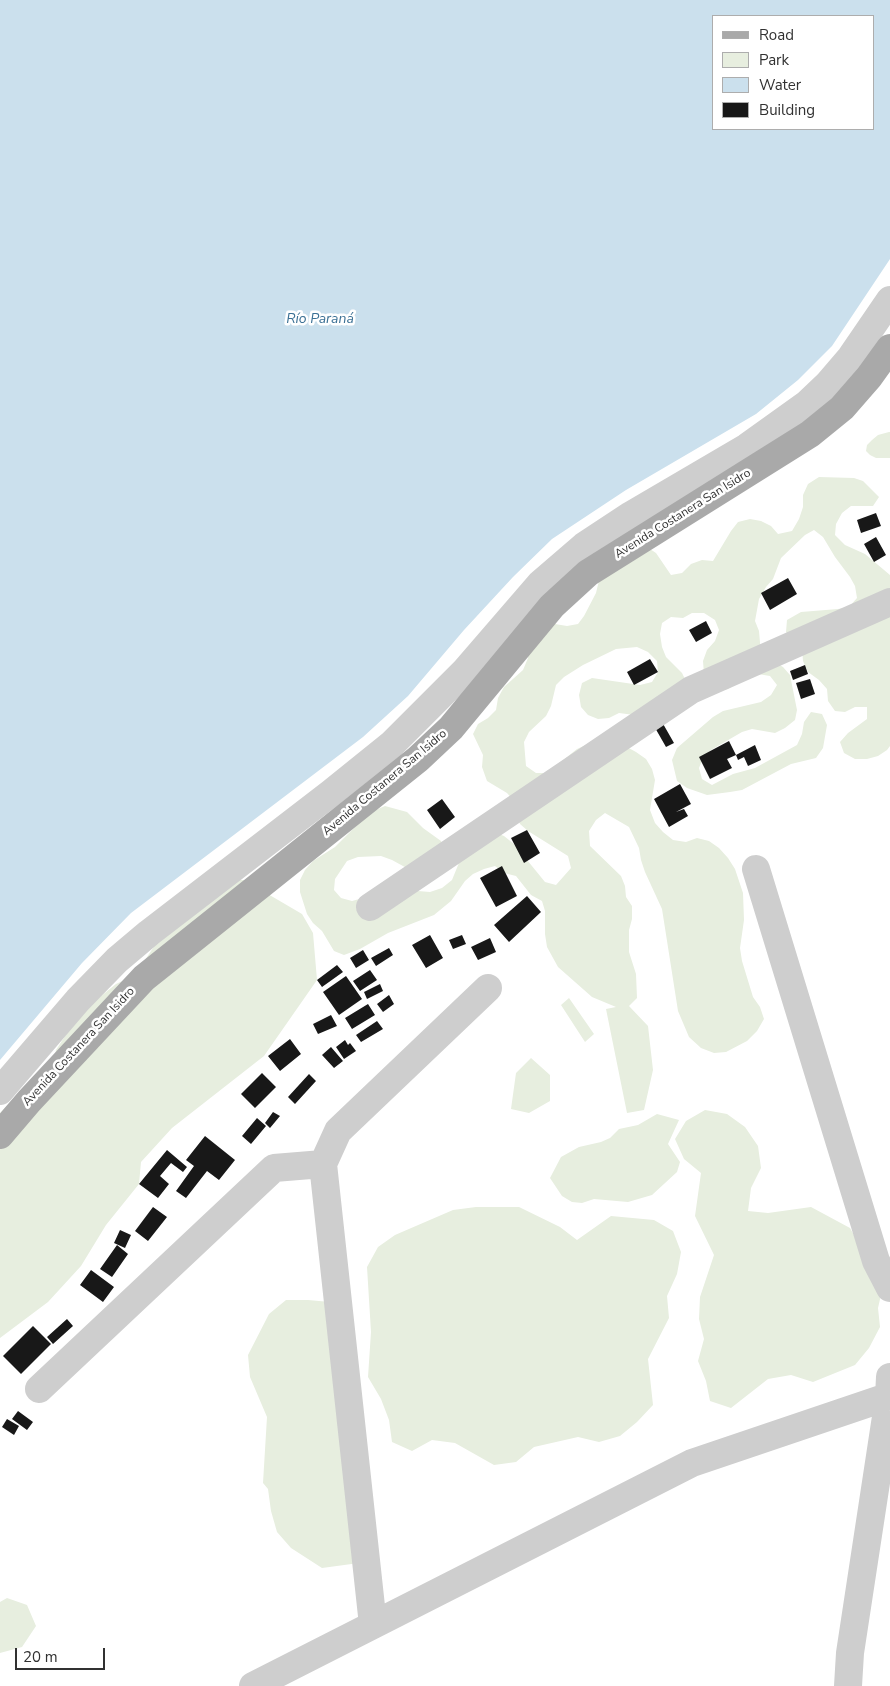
<!DOCTYPE html>
<html>
<head>
<meta charset="utf-8">
<style>
  body { margin:0 }
  #map { position:relative; width:890px; height:1686px; overflow:hidden; background:#fff; font-family:"Nunito Sans",sans-serif }
  canvas { display:block }
  .legend { position:absolute; left:712px; top:15px; width:162px; height:115px; box-sizing:border-box; background:#fff; border:1px solid #adadad; margin:0; padding:6px 9px; list-style:none; font-size:15px; color:#313131 }
  .legend li { display:flex; align-items:center; gap:10px; height:25px }
  .legend b { width:25px; border:1px solid #adadad }
  .scale { position:absolute; left:15px; top:1648px; width:90px; height:22px; box-sizing:border-box; border:2px solid #313131; border-top:0; padding-left:6px; font-size:15px; line-height:18px; white-space:nowrap; color:#313131; -webkit-text-stroke:4px #fff; paint-order:stroke }
</style>
</head>
<body>
<div id="map">
<canvas width="890" height="1686"></canvas>
<ul class="legend">
<li><b style="height:6px;background:#a9a9a9"></b>Road</li>
<li><b style="height:14px;background:#e7eedf"></b>Park</li>
<li><b style="height:14px;background:#cbe0ed"></b>Water</li>
<li><b style="height:14px;background:#181818"></b>Building</li>
</ul>
<div class="scale">20 m</div>
</div>
<script>
const c = document.querySelector('canvas').getContext('2d');
c.lineJoin = 'round';
function paint(path, color) { c.fillStyle = color; c.fill(path, 'evenodd'); }
const toPath = rows => new Path2D(rows.map(r => 'M' + r).join(''));
function strokePath(path, color, width, dash) { c.strokeStyle = color; c.lineWidth = width; c.lineCap = dash ? 'butt' : 'round'; c.setLineDash(dash || []); c.stroke(path); }
function drawText(font, color, halo, rows, align = 'center') {
  c.font = font + ' "Nunito Sans",sans-serif'; c.lineWidth = 5; c.setLineDash([]); c.textBaseline = 'middle'; c.strokeStyle = halo; c.fillStyle = color; for (const [text, x, y, turn = 0] of rows) {
    c.save(); c.translate(x, y); c.rotate((+turn || 0) * Math.PI / 180); c.textAlign = isNaN(turn) ? turn : align; if (halo) c.strokeText(text, 0, 0); c.fillText(text, 0, 0); c.restore();
  }
}
const green = toPath([
  [889,432,890,432,890,458,876,458,870,455,866,451,867,445,872,440,878,435],
  [819,477,854,478,863,481,879,497,873,506,851,506,842,513,836,524,835,535,845,545,865,554,890,575,890,746,887,750,878,756,867,759,855,759,844,753,840,742,848,733,867,719,867,707,855,707,845,712,835,711,828,701,827,689,819,680,808,672,803,661,802,649,786,632,787,620,801,612,838,609,849,607,857,598,855,586,850,577,835,557,823,537,814,530,805,535,781,558,773,579,766,587,759,599,755,621,759,631,761,654,783,667,790,675,797,710,795,720,785,728,775,733,752,729,742,732,711,750,703,758,699,768,702,779,712,785,733,774,755,768,797,745,802,734,804,722,811,712,822,714,827,725,823,748,816,758,791,764,742,790,730,792,707,795,687,788,677,781,672,760,677,748,713,717,723,711,761,702,771,695,777,685,770,676,758,674,748,677,728,689,717,692,704,674,703,661,707,650,715,641,719,630,715,620,704,613,692,613,683,618,671,617,662,623,660,634,662,647,666,657,682,673,687,683,642,716,619,713,609,718,598,719,588,715,581,707,579,695,582,683,592,678,640,685,652,682,658,672,657,661,648,652,637,647,616,649,583,665,564,677,556,685,551,706,546,716,529,732,524,742,526,766,536,773,547,773,577,749,590,743,625,746,636,752,646,759,652,769,655,780,650,810,655,823,663,832,673,840,686,842,697,838,709,841,719,848,728,858,735,869,743,893,744,920,740,948,742,961,753,997,760,1007,764,1019,757,1031,747,1041,726,1052,714,1053,701,1048,689,1037,678,1011,662,909,645,872,641,860,639,848,629,827,605,813,596,820,589,831,590,846,621,876,625,886,626,897,632,906,632,919,629,930,629,952,636,974,637,998,629,1006,648,1026,653,1070,644,1110,627,1113,606,1009,616,1007,592,997,558,967,547,947,545,934,545,911,542,901,531,895,516,876,504,873,495,866,484,869,473,874,465,881,451,901,434,915,388,933,360,949,344,955,334,951,322,931,313,923,307,914,300,892,300,880,305,870,313,861,335,847,353,829,373,811,385,806,407,812,423,828,441,841,446,851,423,877,392,860,381,856,358,857,347,861,335,879,334,890,341,898,352,901,363,898,418,891,430,892,442,888,452,880,465,848,494,832,504,836,514,844,545,882,556,885,571,868,568,856,528,831,520,824,516,813,514,801,507,793,487,781,482,767,483,755,473,734,478,724,488,718,496,710,498,698,504,687,523,670,528,658,529,645,555,624,567,626,578,624,584,616,596,593,602,568,647,547,656,553,671,575,682,573,691,564,702,560,713,561,731,531,738,522,750,519,761,521,771,526,778,534,792,531,799,519,803,507,803,495,808,484],
  [219,880,244,880,302,914,313,933,317,980,264,1056,172,1128,141,1162,139,1184,106,1225,81,1266,48,1302,0,1338,0,1113,16,1096,52,1071,56,1050,80,1013,116,984,135,975,183,903],
  [569,998,594,1034,585,1042,561,1005],
  [531,1058,550,1075,550,1101,529,1113,511,1109,516,1073],
  [705,1110,727,1114,745,1127,758,1146,761,1168,751,1188,748,1211,768,1213,811,1207,850,1228,883,1286,878,1308,880,1327,869,1348,855,1365,813,1382,791,1375,768,1379,731,1408,710,1401,706,1381,698,1361,704,1339,699,1319,700,1297,714,1255,695,1216,701,1173,684,1159,675,1139,686,1121],
  [657,1114,679,1120,668,1144,680,1162,677,1172,652,1195,628,1202,594,1199,582,1203,572,1202,562,1196,550,1178,561,1157,579,1147,601,1142,610,1138,619,1129,638,1125],
  [476,1207,519,1207,560,1227,577,1240,611,1216,654,1220,673,1231,681,1252,677,1274,667,1296,669,1318,648,1359,653,1405,637,1422,620,1436,599,1442,578,1437,534,1447,516,1462,494,1465,455,1443,432,1440,412,1451,392,1442,389,1420,381,1399,368,1377,371,1332,367,1267,378,1247,395,1235,453,1210],
  [286,1300,308,1300,330,1302,359,1563,322,1568,291,1548,277,1532,271,1511,268,1489,263,1483,267,1417,250,1377,248,1355,269,1314],
  [7,1598,27,1605,36,1626,22,1647,0,1653,0,1602]
]);
const water = toPath([
  [0,0,890,0,890,259,832,346,798,380,756,414,626,490,552,539,513,577,464,630,408,696,363,737,131,913,82,963,0,1060],
  [714,16,874,16,874,129,714,129]
]);
const building = toPath([
  [876,513,881,526,861,533,857,520],
  [876,537,886,555,874,562,864,544],
  [788,578,797,594,770,610,761,593],
  [706,621,712,633,696,642,689,630],
  [650,659,658,672,634,685,627,672],
  [805,665,808,674,793,680,790,671],
  [810,679,815,694,801,699,796,683],
  [662,722,674,743,666,747,654,726],
  [729,741,736,755,727,759,732,768,710,779,699,757],
  [755,745,761,760,748,766,744,757,738,760,736,755],
  [680,784,691,804,676,812,684,809,688,816,669,827,654,799],
  [442,799,455,817,440,829,427,810],
  [527,830,540,853,524,863,511,838],
  [502,866,517,896,496,907,480,878],
  [527,896,541,912,509,942,494,925],
  [430,935,443,958,426,968,412,945],
  [462,935,466,944,453,949,449,940],
  [490,938,496,952,478,960,471,947],
  [389,948,393,955,376,966,371,958],
  [363,950,369,960,356,968,350,958],
  [337,965,343,972,322,987,317,980],
  [370,970,377,980,360,991,353,981],
  [346,976,362,999,339,1015,323,992],
  [380,984,383,991,367,999,364,992],
  [389,995,394,1004,383,1012,377,1004],
  [368,1004,375,1015,352,1029,345,1018],
  [331,1015,337,1026,318,1034,313,1024],
  [377,1021,383,1029,361,1042,356,1035],
  [290,1039,301,1054,280,1071,268,1056],
  [345,1040,348,1045,350,1043,356,1051,344,1059,336,1047],
  [331,1047,343,1061,334,1068,322,1055],
  [262,1073,276,1087,255,1108,241,1094],
  [309,1074,316,1081,295,1104,288,1097],
  [273,1112,280,1116,270,1128,265,1123],
  [257,1118,266,1126,251,1144,242,1136],
  [205,1136,235,1160,219,1180,207,1171,186,1198,176,1191,194,1166,186,1160],
  [167,1150,187,1167,183,1172,171,1163,160,1176,169,1184,158,1198,139,1184],
  [153,1207,167,1217,148,1241,135,1231],
  [120,1230,131,1235,125,1248,114,1243],
  [117,1245,128,1254,112,1277,100,1269],
  [91,1270,114,1287,103,1302,80,1285],
  [67,1319,73,1326,53,1344,47,1337],
  [33,1326,51,1344,21,1374,3,1356],
  [18,1411,33,1422,27,1430,12,1419],
  [7,1419,19,1426,14,1435,2,1427]
]);
const minor = toPath([
  [756,869,876,1261,890,1288],
  [370,907,691,690,890,602],
  [0,1091,78,1000,117,960,149,933,331,793,392,744,465,671,541,583,584,546,631,515,747,447,807,404,827,385,851,357,890,300],
  [39,1389,274,1168,323,1164],
  [373,1625,323,1164,338,1131,488,988],
  [253,1686,692,1463,890,1396],
  [848,1686,850,1653,889,1397,890,1377]
]);
const major = toPath([
  [0,1135,29,1101,144,978,418,759,451,728,552,606,588,573,810,434,842,408,869,377,890,348]
]);
const streetNames = [
  ["Avenida Costanera San Isidro",683,514,-32],
  ["Avenida Costanera San Isidro",385,783,-40],
  ["Avenida Costanera San Isidro",79,1047,-47]
];
const waterNames = [
  ["Río Paraná",320,320]
];
paint(green, '#e7eedf');
paint(water, '#cbe0ed');
paint(building, '#181818');
strokePath(minor, '#cecece', 28);
strokePath(major, '#a9a9a9', 28);
drawText('12px', '#313131', '#fff', streetNames);
drawText('italic 14px', '#3c7195', '#fff', waterNames);
</script>
</body>
</html>
